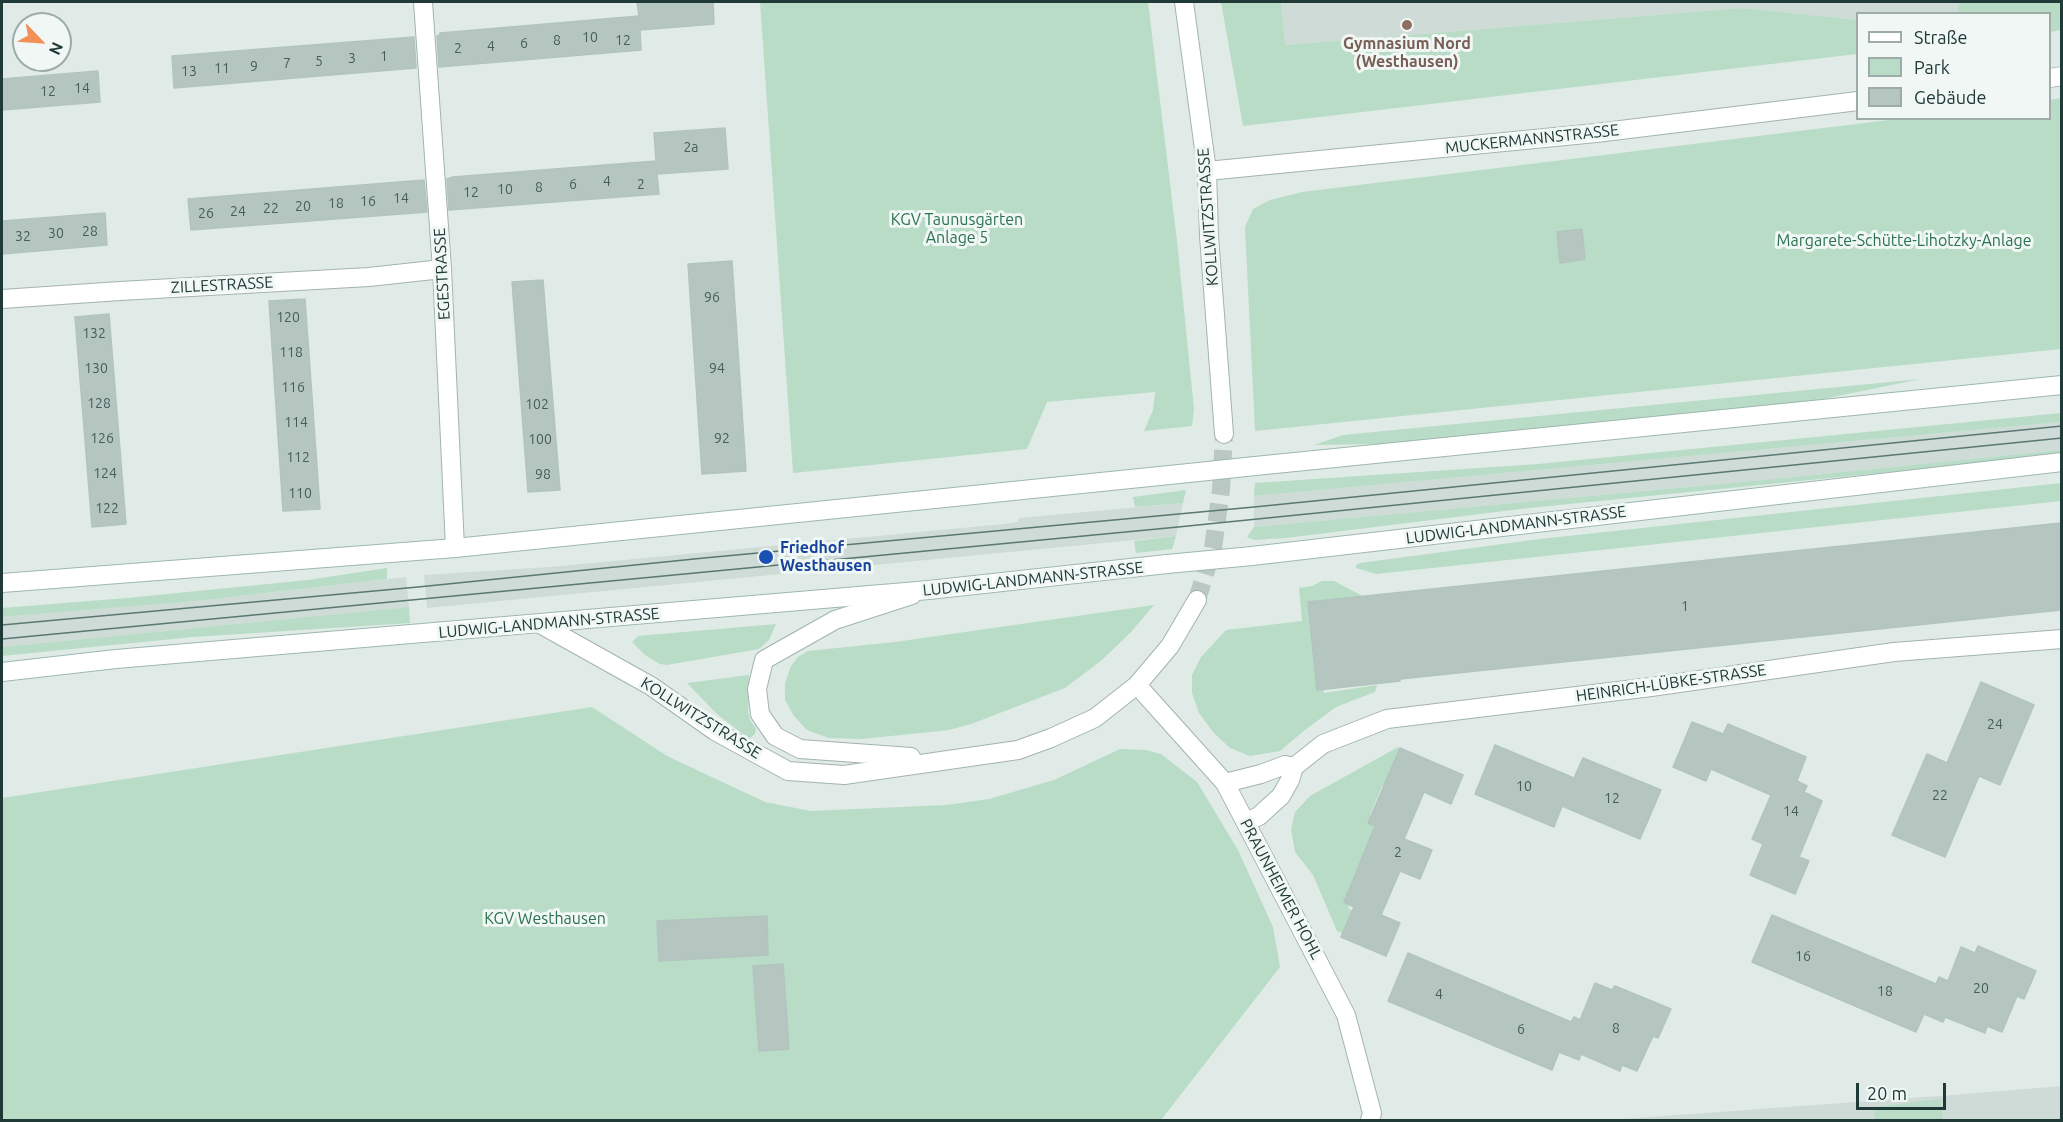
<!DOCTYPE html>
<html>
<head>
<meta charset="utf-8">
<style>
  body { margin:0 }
  #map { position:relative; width:2063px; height:1122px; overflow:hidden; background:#e0ebe7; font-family:Ubuntu,sans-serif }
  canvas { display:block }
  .frame { position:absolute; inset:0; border:3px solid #203b37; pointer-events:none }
  .legend { position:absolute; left:1856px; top:12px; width:195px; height:108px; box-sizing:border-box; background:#f0f7f5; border:2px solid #9daca9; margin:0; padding:8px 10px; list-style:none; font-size:18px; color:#203b37 }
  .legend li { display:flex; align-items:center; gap:12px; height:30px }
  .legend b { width:30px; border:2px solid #9daca9 }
  .north { position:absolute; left:12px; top:12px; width:60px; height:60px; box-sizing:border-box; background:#f0f7f5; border:2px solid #9daca9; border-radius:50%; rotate:115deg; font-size:16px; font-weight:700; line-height:24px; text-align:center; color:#203b37 }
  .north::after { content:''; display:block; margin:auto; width:21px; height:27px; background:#f28f56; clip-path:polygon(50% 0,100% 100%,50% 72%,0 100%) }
  .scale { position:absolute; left:1856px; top:1083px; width:90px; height:27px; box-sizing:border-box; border:3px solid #203b37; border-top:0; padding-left:8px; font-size:18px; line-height:21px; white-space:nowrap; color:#203b37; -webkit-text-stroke:4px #f0f7f5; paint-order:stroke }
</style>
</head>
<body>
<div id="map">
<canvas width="2063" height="1122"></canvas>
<div class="frame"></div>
<ul class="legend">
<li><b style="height:8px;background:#fff"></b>Straße</li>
<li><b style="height:16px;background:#b8dcc6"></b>Park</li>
<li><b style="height:16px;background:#b5c6c1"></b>Gebäude</li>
</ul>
<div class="north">N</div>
<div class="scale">20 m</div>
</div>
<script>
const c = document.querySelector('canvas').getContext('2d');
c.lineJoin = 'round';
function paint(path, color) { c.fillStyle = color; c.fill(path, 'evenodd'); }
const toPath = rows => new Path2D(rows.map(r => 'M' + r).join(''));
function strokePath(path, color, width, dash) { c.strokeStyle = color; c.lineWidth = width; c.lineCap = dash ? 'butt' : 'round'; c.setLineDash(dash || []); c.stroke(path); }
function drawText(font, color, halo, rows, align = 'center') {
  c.font = font + ' Ubuntu,sans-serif'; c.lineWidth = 6; c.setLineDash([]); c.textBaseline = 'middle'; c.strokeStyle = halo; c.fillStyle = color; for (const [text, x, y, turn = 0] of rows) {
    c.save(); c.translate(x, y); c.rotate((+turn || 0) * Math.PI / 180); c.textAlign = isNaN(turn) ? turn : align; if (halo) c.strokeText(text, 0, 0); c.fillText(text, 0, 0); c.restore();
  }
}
const built = toPath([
  [1281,2,1959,2,1957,13,1858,14,1857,20,1743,8,1285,45],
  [2061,422,2061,450,1774,479,1254,527,1254,496],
  [1183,503,1176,536,427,608,424,575,550,567,1004,524,1018,522,1019,518],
  [406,577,409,607,2,647,2,617,196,601],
  [2061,1086,2061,1120,1609,1120,1952,1095]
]);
const green = toPath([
  [760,2,1148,2,1177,241,1194,409,1192,426,1144,431,1153,410,1155,392,1047,402,1027,449,793,473],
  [1221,2,1281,2,1285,45,1743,8,1857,20,1857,54,1243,126],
  [1959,2,2061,2,2061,30,2050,32,2050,14,1957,13],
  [2061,98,2061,349,1255,431,1245,227,1253,209,1270,200,1302,192,1897,119,2050,118,2050,100],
  [1921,379,1823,399,1720,413,1381,444,1314,445,1343,435],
  [2061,413,2061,422,1254,496,1255,483,1538,464],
  [2061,450,2061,455,1529,508,1286,538,1254,540,1247,537,1254,527,1774,479],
  [2061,483,2061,501,1385,573,1376,574,1356,568,1356,565,1360,563,1540,539],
  [1186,490,1183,503,1135,507,1133,497],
  [1176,536,1172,549,1136,553,1134,541],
  [387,568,387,579,196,601,2,617,2,608,127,598,308,580],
  [1322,581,1334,581,1366,598,1315,610,1324,693,1377,685,1375,692,1336,707,1305,730,1280,751,1250,756,1230,748,1213,732,1199,713,1192,693,1192,675,1201,657,1226,630,1302,621,1299,588,1312,586],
  [1154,605,1131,632,1102,660,1065,688,971,724,949,730,862,739,829,738,807,730,794,716,785,700,785,683,791,666,798,657,808,651,895,642],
  [409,607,410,623,193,637,2,656,2,647],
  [776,624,769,640,759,649,667,665,660,664,645,655,632,642,638,636],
  [749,675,748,712,750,720,756,728,755,734,749,739,717,714,687,683],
  [592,707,667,756,765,802,811,811,947,805,989,799,1054,780,1120,749,1146,750,1161,754,1197,782,1238,850,1273,927,1280,967,1161,1120,2,1120,2,798],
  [1398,747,1403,757,1389,789,1382,786,1370,815,1376,818,1373,828,1385,834,1372,865,1360,861,1348,891,1354,894,1348,908,1358,913,1348,936,1337,931,1313,875,1295,852,1291,829,1295,812,1310,796],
  [1941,1099,1943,1120,1875,1120,1874,1107]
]);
const building = toPath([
  [637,2,713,2,714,24,640,30,641,50,439,67,437,36,440,35,440,33,639,16,637,2],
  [414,37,416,68,174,88,172,56,414,37],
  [98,71,100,102,2,110,2,79,98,71],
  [725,128,728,169,657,174,659,194,449,210,447,179,453,177,656,161,654,133,725,128],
  [424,180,427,212,191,230,188,199,424,180],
  [105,213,107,245,2,254,2,221,105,213],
  [1582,229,1585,259,1560,263,1557,232,1582,229],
  [732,261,746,471,702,474,688,264,732,261],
  [543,280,560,490,528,492,512,282,543,280],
  [305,299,320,509,283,511,269,301,305,299],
  [109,314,126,524,92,527,75,317,109,314],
  [2061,523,2061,610,1400,679,1400,681,1317,690,1308,602,2061,523],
  [1981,682,2034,705,2000,785,1979,776,1945,857,1892,835,1927,754,1947,763,1981,682],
  [1692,722,1723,734,1728,724,1806,757,1797,781,1807,786,1804,792,1822,801,1799,857,1809,861,1795,894,1750,875,1763,844,1752,839,1771,795,1711,769,1706,781,1673,767,1692,722],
  [1495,745,1574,778,1583,758,1661,790,1640,839,1562,806,1554,827,1475,794,1495,745],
  [1400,748,1463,775,1451,804,1424,792,1404,839,1432,850,1420,879,1400,871,1381,915,1400,923,1386,956,1341,937,1354,907,1344,902,1375,826,1368,823,1400,748],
  [1772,915,1936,984,1939,977,1948,981,1961,947,1975,953,1978,946,2036,971,2024,999,2017,996,2002,1032,1987,1026,1985,1033,1945,1017,1943,1022,1924,1014,1916,1032,1752,962,1772,915],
  [767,916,768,955,659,961,657,921,767,916],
  [1408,953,1571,1022,1574,1017,1580,1020,1595,983,1612,990,1615,986,1671,1009,1658,1038,1653,1036,1637,1071,1622,1065,1620,1071,1581,1054,1579,1060,1559,1052,1552,1070,1388,1001,1408,953],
  [783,964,789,1049,759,1051,753,966,783,964]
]);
const streetTunnel = toPath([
  [1197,600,1213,548,1221,490,1224,434]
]);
const street = toPath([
  [423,2,442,269,455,548],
  [1184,2,1207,171,1209,236,1224,434],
  [2050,78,2062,76],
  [1207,171,1596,133,1858,101],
  [2,299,120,291,369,277,442,269],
  [540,624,651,686,715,731,788,771,844,775,1018,750,1051,738,1095,718,1137,685,1170,646,1197,600],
  [1137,685,1225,783,1346,1015,1372,1113,1370,1120],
  [911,757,800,749,775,736,760,714,757,689,764,660,835,620,912,595],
  [1294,767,1323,744,1387,719,1651,687,1894,652,2062,639],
  [1225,783,1261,774,1285,765,1294,767,1290,780,1281,796,1259,816,1246,822]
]);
const secondary = toPath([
  [1255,466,2062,385],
  [1252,556,2062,462],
  [2,583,455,548,1189,473],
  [2,672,116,659,929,590,1167,564]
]);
const tram = toPath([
  [2,625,418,587,704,558,1254,507,2062,426],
  [2,639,1178,527,2062,438]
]);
const secondaryBridge = toPath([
  [1189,473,1255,466],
  [1167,564,1252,556]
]);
const markers = [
  [1407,25,6,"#8d6e63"],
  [766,557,8,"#1a4fb4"]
];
const numberNames = [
  ["10",590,37],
  ["8",557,40],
  ["12",623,40],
  ["6",524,43],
  ["4",491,46],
  ["2",458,48],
  ["1",384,56],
  ["3",352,58],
  ["5",319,61],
  ["7",287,63],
  ["9",254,66],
  ["11",222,68],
  ["13",189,71],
  ["14",82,88],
  ["12",48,91],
  ["2a",691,147],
  ["4",607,181],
  ["6",573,184],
  ["2",641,184],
  ["8",539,187],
  ["10",505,189],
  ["12",471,192],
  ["14",401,198],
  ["16",368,201],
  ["18",336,203],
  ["20",303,206],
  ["22",271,208],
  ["24",238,211],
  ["26",206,213],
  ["28",90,231],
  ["30",56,233],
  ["32",23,236],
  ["96",712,297],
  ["120",288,317],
  ["132",94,333],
  ["118",291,352],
  ["130",96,368],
  ["94",717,368],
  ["116",293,387],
  ["128",99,403],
  ["102",537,404],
  ["114",296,422],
  ["126",102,438],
  ["92",722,438],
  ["100",540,439],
  ["112",298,457],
  ["124",105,473],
  ["98",543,474],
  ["110",300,493],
  ["122",107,508],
  ["1",1685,606],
  ["24",1995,724],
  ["10",1524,786],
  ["22",1940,795],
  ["12",1612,798],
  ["14",1791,811],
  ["2",1398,852],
  ["16",1803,956],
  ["20",1981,988],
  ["18",1885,991],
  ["4",1439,994],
  ["8",1616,1028],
  ["6",1521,1029]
];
const educationNames = [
  ["Gymnasium Nord",1407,44],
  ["(Westhausen)",1407,62]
];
const streetNames = [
  ["MUCKERMANNSTRASSE",1532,139,-6],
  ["KOLLWITZSTRASSE",1208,217,-94],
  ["EGESTRASSE",442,274,-93],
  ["ZILLESTRASSE",222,285,-3],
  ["LUDWIG-LANDMANN-STRASSE",1516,525,-7],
  ["LUDWIG-LANDMANN-STRASSE",1033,579,-6],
  ["LUDWIG-LANDMANN-STRASSE",549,623,-5],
  ["HEINRICH-LÜBKE-STRASSE",1671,683,-8],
  ["KOLLWITZSTRASSE",701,718,32],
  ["PRAUNHEIMER HOHL",1281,889,62]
];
const parkNames = [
  ["KGV Taunusgärten",957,220],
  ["Anlage 5",957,238],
  ["Margarete-Schütte-Lihotzky-Anlage",1904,241],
  ["KGV Westhausen",545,919]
];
const transitNames = [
  ["Friedhof",780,548],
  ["Westhausen",780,566]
];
paint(built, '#cedbd6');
paint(green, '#b8dcc6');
paint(building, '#b5c6c1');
strokePath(building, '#b2c4bf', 1.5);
strokePath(streetTunnel, '#bac8c4', 18, [18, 9]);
strokePath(street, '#a3b3af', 20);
strokePath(secondary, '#9eb7b1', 20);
strokePath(street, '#fff', 18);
strokePath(secondary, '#fff', 18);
strokePath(tram, '#5b7773', 1.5);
strokePath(secondaryBridge, '#9eb7b1', 20, []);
strokePath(secondaryBridge, '#fff', 18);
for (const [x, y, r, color] of markers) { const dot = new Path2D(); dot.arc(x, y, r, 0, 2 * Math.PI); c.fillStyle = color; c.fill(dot); strokePath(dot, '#f0f7f5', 2); }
drawText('14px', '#455e5a', null, numberNames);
drawText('bold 16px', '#785e54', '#f0f7f5', educationNames);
drawText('16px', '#203b37', '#f0f7f5', streetNames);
drawText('16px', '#2b724f', '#f0f7f5', parkNames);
drawText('bold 16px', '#164399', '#f0f7f5', transitNames, 'left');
</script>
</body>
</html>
